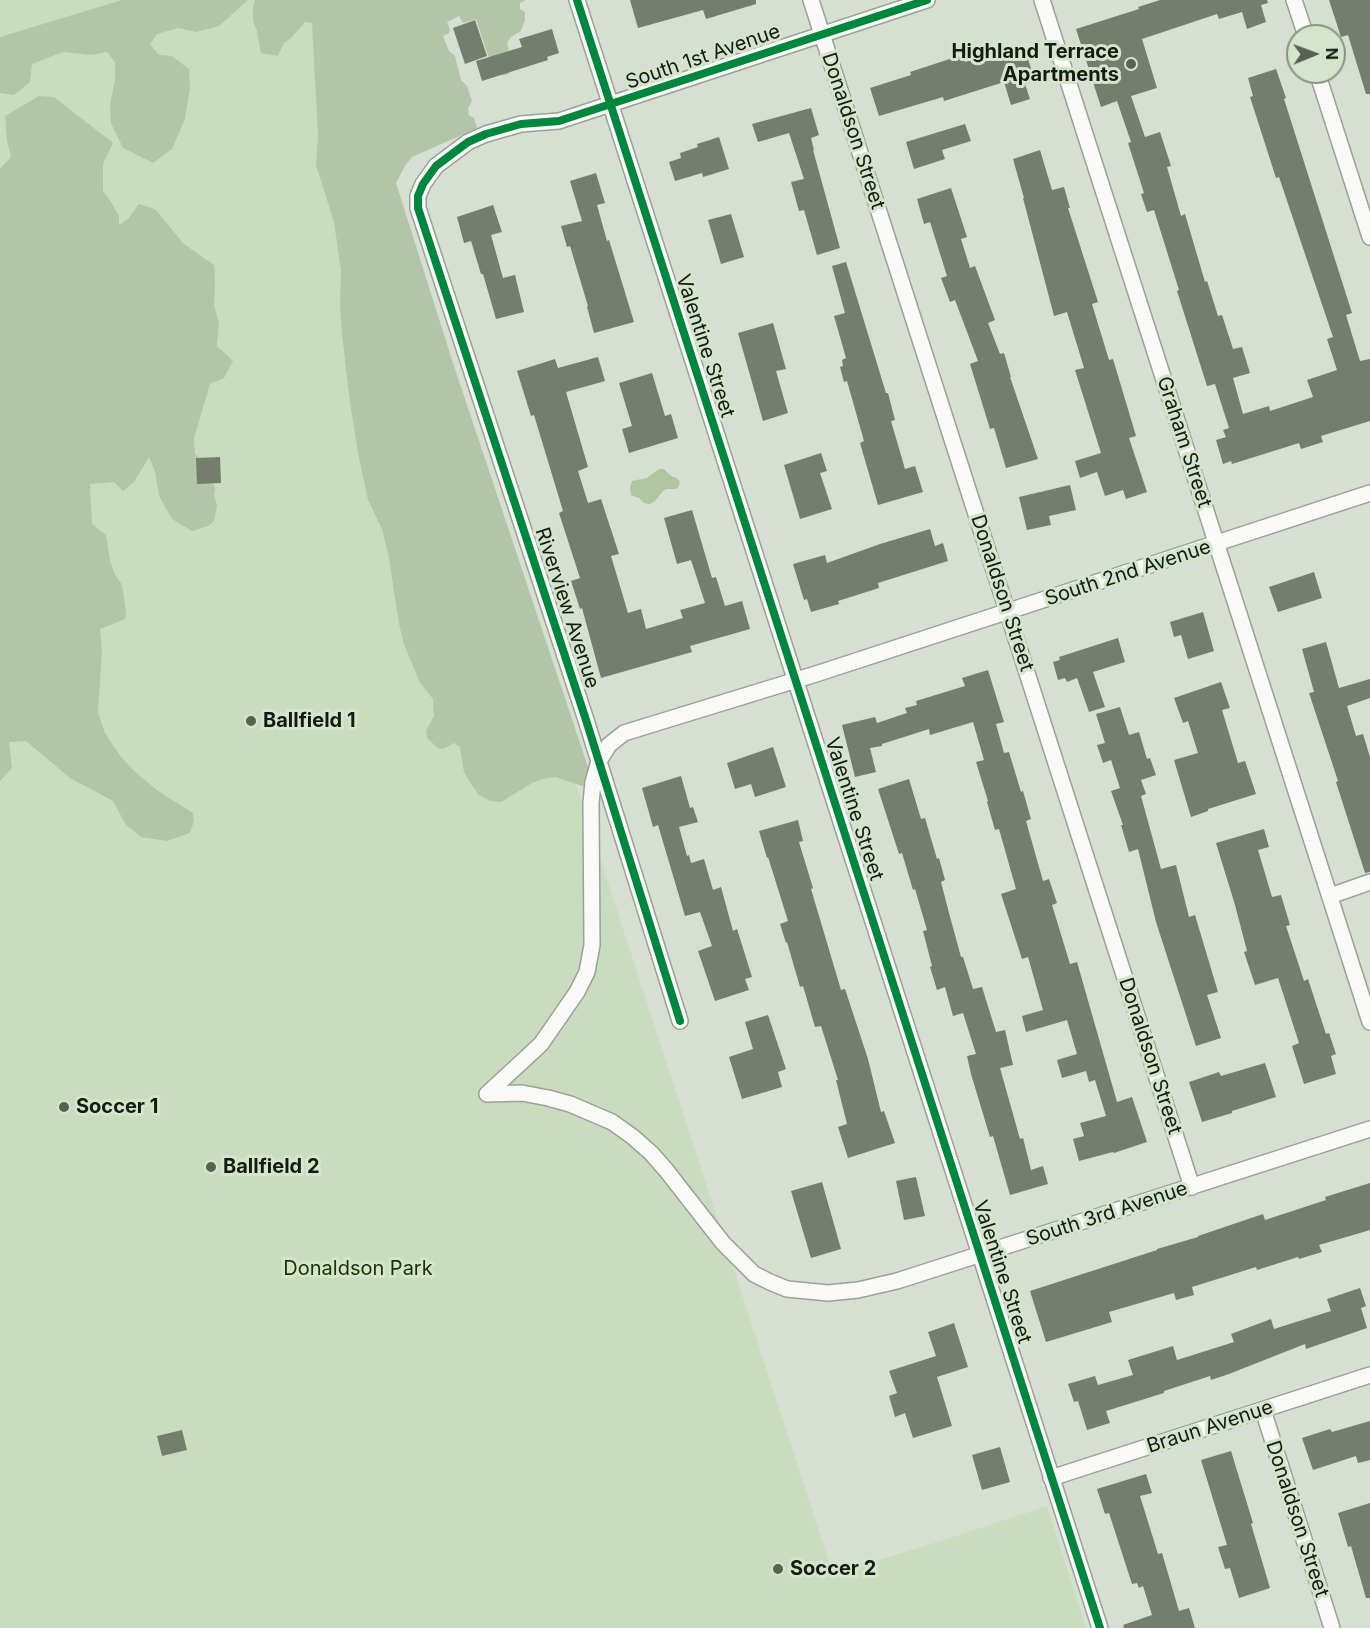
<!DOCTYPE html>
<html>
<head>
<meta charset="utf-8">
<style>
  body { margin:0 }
  #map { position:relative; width:1370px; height:1628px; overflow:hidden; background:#d6dfd1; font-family:Inter,sans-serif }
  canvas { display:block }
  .north { position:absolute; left:1286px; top:24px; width:60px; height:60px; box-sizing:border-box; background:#d4e5cb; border:2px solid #889481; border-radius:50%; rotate:89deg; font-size:16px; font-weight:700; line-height:24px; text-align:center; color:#151b12 }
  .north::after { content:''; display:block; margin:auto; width:21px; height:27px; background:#596055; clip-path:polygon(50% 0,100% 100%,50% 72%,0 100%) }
</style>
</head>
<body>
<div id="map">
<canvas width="1370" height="1628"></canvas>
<div class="north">N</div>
</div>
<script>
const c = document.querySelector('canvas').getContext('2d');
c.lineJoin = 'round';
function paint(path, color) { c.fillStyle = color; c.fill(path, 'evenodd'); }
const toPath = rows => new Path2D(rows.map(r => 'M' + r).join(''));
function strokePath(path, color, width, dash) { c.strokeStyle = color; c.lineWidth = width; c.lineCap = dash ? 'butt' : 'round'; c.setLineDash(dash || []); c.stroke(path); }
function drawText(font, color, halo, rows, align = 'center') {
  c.font = font + ' Inter,sans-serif'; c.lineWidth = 6; c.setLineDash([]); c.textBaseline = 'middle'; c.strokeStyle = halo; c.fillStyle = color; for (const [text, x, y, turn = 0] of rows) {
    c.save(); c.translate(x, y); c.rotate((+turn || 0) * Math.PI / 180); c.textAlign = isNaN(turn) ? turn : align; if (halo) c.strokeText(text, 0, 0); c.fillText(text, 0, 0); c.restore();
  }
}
const green = toPath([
  [0,0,365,0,353,99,833,1574,922,1547,1047,1506,1086,1628,0,1628]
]);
const forest = toPath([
  [122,0,248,0,219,26,196,32,178,28,157,34,150,44,159,55,172,56,189,69,190,87,185,119,172,149,153,163,123,148,111,123,110,104,115,81,115,62,107,52,92,55,63,52,32,64,30,82,14,95,0,93,0,37],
  [255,0,526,0,520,3,520,9,525,12,525,20,521,31,511,37,507,43,509,50,505,52,510,73,506,75,500,75,489,58,476,19,463,23,459,16,447,22,450,30,449,33,443,36,449,51,455,56,461,80,467,86,472,101,468,108,469,115,474,118,477,128,412,157,405,166,396,183,452,360,593,782,582,786,556,777,543,779,532,783,501,802,491,801,479,795,471,784,464,772,460,747,454,743,445,748,439,749,427,738,426,731,434,716,433,699,419,681,404,644,399,624,389,558,382,529,368,500,358,453,350,403,342,334,340,306,341,271,334,222,316,165,318,134,312,23,305,22,292,37,284,43,278,56,261,53,257,31,253,21,253,8],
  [39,96,54,97,113,143,103,164,103,191,111,202,119,216,119,225,128,219,139,204,155,209,184,244,214,265,215,282,214,305,219,324,217,346,233,361,224,378,210,384,194,438,195,454,203,461,208,482,213,483,215,488,214,494,217,506,214,521,208,526,192,531,172,519,159,496,155,471,149,457,134,482,123,491,114,482,90,484,92,524,106,535,110,560,114,573,122,585,126,612,125,619,100,629,102,652,98,713,105,733,121,757,134,771,158,791,193,813,194,821,190,833,167,841,141,837,126,825,113,801,70,778,26,741,9,742,12,768,0,781,0,169,11,157,7,141,5,116]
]);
const water = toPath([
  [659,469,664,469,671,476,677,478,680,482,678,488,675,489,667,489,663,491,655,501,650,504,644,503,639,498,631,495,630,487,632,481,647,478]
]);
const building = toPath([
  [630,0,756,0,756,4,706,19,703,10,638,28],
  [1160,0,1267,0,1268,3,1261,5,1266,22,1247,29,1242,12,1219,19,1217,14,1142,39,1157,88,1131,96,1145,137,1160,132,1171,166,1167,167,1181,216,1185,214,1205,282,1207,281,1218,316,1222,315,1233,349,1242,347,1250,373,1233,378,1243,414,1269,406,1270,411,1313,397,1307,380,1337,370,1327,339,1333,337,1279,177,1276,178,1250,97,1253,96,1248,78,1276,69,1286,98,1284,99,1352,313,1346,315,1360,361,1370,359,1370,421,1321,436,1323,442,1301,449,1299,443,1232,464,1231,461,1223,464,1216,440,1226,437,1223,430,1229,428,1215,384,1207,386,1177,291,1179,290,1154,210,1147,212,1141,194,1144,193,1128,143,1131,142,1117,101,1101,107,1076,29,1139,9,1138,7],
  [1329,0,1370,0,1370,94,1366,94,1348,35,1341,37],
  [475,20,487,56,465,64,453,28],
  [552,29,559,53,547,57,548,60,482,81,476,61,522,47,519,39],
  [1024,46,1035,81,1025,84,1030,99,1011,105,1004,82,944,101,943,97,879,116,870,88,911,75,910,72,962,55,965,62,985,56,986,58],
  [811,108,819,135,811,138,814,150,813,150,840,248,817,255,804,210,799,211,791,182,804,179,789,133,758,142,752,124],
  [965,124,971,141,942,150,945,159,914,169,906,142],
  [719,137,729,169,703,177,702,173,675,181,669,162,681,158,680,153,698,147,697,144],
  [1040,150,1052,190,1064,187,1070,208,1068,208,1098,302,1092,304,1109,360,1113,359,1136,436,1129,438,1147,492,1126,499,1123,490,1105,496,1097,472,1080,478,1075,461,1101,453,1075,370,1084,368,1067,312,1054,316,1023,198,1024,198,1013,159],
  [596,173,605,203,597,205,607,241,609,240,634,322,594,333,587,307,588,306,570,246,567,247,561,226,582,221,570,181],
  [951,188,967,237,961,239,970,268,975,266,995,320,988,323,1000,354,1004,353,1011,377,1010,377,1038,459,1006,468,994,428,990,429,970,364,978,361,955,300,950,302,941,278,947,276,930,222,924,224,917,199],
  [493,205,502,232,491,235,503,278,515,275,524,312,496,319,483,274,481,274,471,241,464,243,457,217],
  [731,214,744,257,721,264,708,220],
  [846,262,886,393,888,393,895,420,891,421,905,469,915,466,923,492,878,505,860,443,864,441,847,381,844,382,840,367,843,366,842,360,846,358,834,316,845,313,832,266],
  [773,323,786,369,776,371,788,413,763,421,738,333],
  [598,357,605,381,566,392,588,467,578,471,588,503,601,499,619,554,611,556,628,613,641,609,646,629,683,618,680,610,705,603,691,560,677,564,664,518,692,510,712,578,716,577,725,606,742,601,750,629,690,646,692,652,601,678,582,608,580,609,571,581,580,578,559,513,563,511,534,415,531,416,517,371,555,359,558,368],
  [652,373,665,416,671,414,678,438,629,453,622,429,632,426,619,383],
  [821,453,827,471,820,473,832,509,800,519,784,465],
  [220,457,221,483,197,484,196,458],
  [1070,485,1076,510,1049,516,1051,525,1027,530,1019,497],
  [930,529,935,546,943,543,948,561,878,583,879,588,838,601,839,604,811,612,807,599,804,600,793,564,825,555,827,563,880,544],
  [1314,572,1322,598,1278,612,1269,587],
  [1203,612,1214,651,1188,659,1181,635,1174,637,1170,622],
  [1118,638,1125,662,1093,672,1105,707,1089,712,1077,678,1067,682,1065,678,1058,680,1053,662,1060,660,1059,657],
  [1326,642,1339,688,1370,679,1370,698,1347,706,1356,736,1363,734,1370,757,1370,872,1365,873,1336,782,1338,781,1309,693,1314,692,1302,649],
  [988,670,1004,722,996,724,1004,753,1009,752,1021,792,1023,791,1031,819,1026,821,1043,881,1049,879,1057,903,1052,905,1070,964,1077,962,1117,1102,1132,1097,1147,1142,1114,1153,1113,1152,1079,1161,1073,1139,1084,1136,1080,1123,1106,1116,1095,1080,1089,1082,1086,1071,1062,1078,1057,1060,1077,1054,1067,1020,1026,1032,1022,1016,1043,1010,1028,957,1022,959,1001,894,1016,889,999,829,995,830,987,802,988,801,976,762,984,760,973,722,930,735,929,729,882,744,882,746,870,748,876,772,855,777,842,725,875,717,877,723,907,713,905,708,917,705,916,701,965,686,962,678],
  [1221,682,1230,708,1222,710,1238,763,1245,761,1256,794,1208,809,1208,811,1191,817,1174,760,1198,753,1188,721,1183,723,1174,698],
  [1120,707,1129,735,1139,732,1147,759,1150,758,1156,775,1141,780,1146,794,1141,796,1161,869,1176,865,1189,917,1195,915,1218,992,1207,995,1221,1038,1196,1046,1156,922,1138,849,1129,852,1121,825,1123,825,1111,791,1120,788,1111,760,1103,763,1097,745,1105,743,1096,714],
  [773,747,786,787,755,797,751,784,735,789,727,763],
  [681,776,690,808,693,807,698,822,679,827,687,856,689,855,691,863,704,859,713,890,721,887,733,931,737,929,752,977,745,979,749,990,715,1001,698,951,712,946,700,912,685,916,658,825,653,827,642,788],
  [909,779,921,819,925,818,937,859,939,858,945,880,941,882,949,913,961,957,963,957,973,989,982,987,996,1032,1005,1030,1013,1065,1000,1068,1020,1139,1023,1138,1031,1170,1043,1166,1048,1184,1010,1195,993,1136,990,1137,971,1074,967,1056,976,1054,963,1013,953,1016,945,987,937,990,930,967,932,966,923,931,927,930,915,889,913,890,902,853,899,854,878,789],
  [798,820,803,841,799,842,813,888,811,889,841,990,845,989,868,1059,881,1112,884,1111,895,1143,848,1158,838,1127,847,1124,836,1080,838,1080,821,1026,815,1027,803,986,800,987,787,942,786,943,780,924,788,921,768,857,767,858,759,831],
  [1264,829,1269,847,1258,850,1272,897,1281,895,1290,925,1286,926,1304,981,1308,979,1326,1034,1329,1033,1336,1054,1331,1056,1336,1074,1304,1084,1292,1046,1299,1043,1278,978,1255,985,1244,952,1247,951,1235,905,1216,843],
  [768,1015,786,1069,778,1072,782,1087,742,1099,729,1057,753,1049,745,1022],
  [1265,1063,1276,1097,1232,1111,1232,1113,1202,1122,1189,1082,1219,1072,1221,1076],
  [916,1177,925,1216,904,1220,896,1181],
  [822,1182,841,1249,811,1258,791,1191],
  [1370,1183,1370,1230,1319,1245,1322,1252,1299,1259,1298,1257,1257,1270,1256,1267,1192,1287,1194,1295,1176,1300,1174,1293,1109,1312,1112,1322,1046,1342,1030,1291,1157,1250,1157,1249,1198,1237,1198,1236,1263,1214,1265,1220,1326,1200,1325,1197],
  [1360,1288,1366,1306,1361,1308,1367,1328,1306,1349,1305,1344,1229,1374,1211,1380,1210,1376,1164,1391,1164,1393,1106,1411,1110,1423,1087,1430,1078,1401,1074,1402,1068,1384,1095,1376,1098,1385,1133,1375,1128,1360,1173,1346,1177,1360,1234,1342,1231,1334,1271,1319,1274,1329,1331,1311,1327,1299],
  [954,1323,968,1367,937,1377,952,1426,913,1438,905,1413,895,1417,889,1396,897,1393,889,1371,936,1356,928,1332],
  [1370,1421,1370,1460,1358,1463,1356,1456,1313,1470,1302,1438,1330,1429,1332,1432],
  [182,1430,187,1450,162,1456,157,1436],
  [1000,1447,1010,1482,982,1490,972,1455],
  [1231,1451,1253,1523,1251,1524,1270,1588,1239,1598,1230,1568,1225,1569,1218,1547,1227,1545,1201,1460],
  [1146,1474,1152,1493,1140,1496,1158,1554,1162,1553,1179,1611,1189,1608,1195,1628,1124,1628,1123,1625,1152,1615,1143,1586,1139,1588,1137,1583,1132,1584,1109,1513,1105,1514,1097,1489],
  [1370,1503,1370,1598,1366,1598,1351,1546,1348,1547,1338,1513]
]);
const street = toPath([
  [577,0,1100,1628],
  [811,0,1192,1187],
  [1042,0,1370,1022],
  [1294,0,1306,36],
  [1317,72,1370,237],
  [1330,896,1370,882],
  [680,1021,586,720,418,208,418,196,423,184,436,166,468,142,486,134,521,124,559,121,927,0],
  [487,1094,541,1044,577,992,587,972,592,945,591,803,593,782,599,761,609,745,624,733,816,674,1370,493],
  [487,1094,522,1093,548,1098,570,1104,612,1122,633,1137,651,1153,666,1170,723,1243,754,1274,770,1282,787,1289,828,1293,858,1290,897,1281,1370,1129],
  [1263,1410,1332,1628],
  [1051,1478,1370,1375]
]);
const cycleway = toPath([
  [577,0,1100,1628],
  [680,1021,586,720,418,208,418,196,423,184,436,166,468,142,486,134,521,124,559,121,927,0]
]);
const markers = [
  [1131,64,6,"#596055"],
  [251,721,6,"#596055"],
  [64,1107,6,"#596055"],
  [211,1167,6,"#596055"],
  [778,1569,6,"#596055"]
];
const poiNames = [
  ["Highland Terrace",1119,52,"right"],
  ["Apartments",1119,75,"right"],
  ["Ballfield 1",263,721],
  ["Soccer 1",76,1107],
  ["Ballfield 2",223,1167],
  ["Soccer 2",790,1569]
];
const streetNames = [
  ["South 1st Avenue",703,57,-19],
  ["Donaldson Street",853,131,72],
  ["Valentine Street",705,346,72],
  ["Graham Street",1184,442,72],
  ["South 2nd Avenue",1128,573,-18],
  ["Donaldson Street",1002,593,72],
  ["Riverview Avenue",567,608,72],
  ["Valentine Street",854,809,72],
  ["Donaldson Street",1150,1056,72],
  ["South 3rd Avenue",1107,1214,-18],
  ["Valentine Street",1002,1272,72],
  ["Braun Avenue",1210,1427,-18],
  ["Donaldson Street",1297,1519,72]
];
const parkNames = [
  ["Donaldson Park",358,1269]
];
paint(green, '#c9ddbe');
paint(forest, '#b2c6a7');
paint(water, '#afc6a1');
paint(building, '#747d6e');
strokePath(street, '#9aa196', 18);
strokePath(street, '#f9faf8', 15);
strokePath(cycleway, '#00873e', 8);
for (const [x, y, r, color] of markers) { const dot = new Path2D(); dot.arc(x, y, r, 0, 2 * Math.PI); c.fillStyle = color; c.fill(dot); strokePath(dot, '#d4e5cb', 2); }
drawText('bold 20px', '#151b12', '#d4e5cb', poiNames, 'left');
drawText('20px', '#151b12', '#d4e5cb', streetNames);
drawText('20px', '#193403', '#d4e5cb', parkNames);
</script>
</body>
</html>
